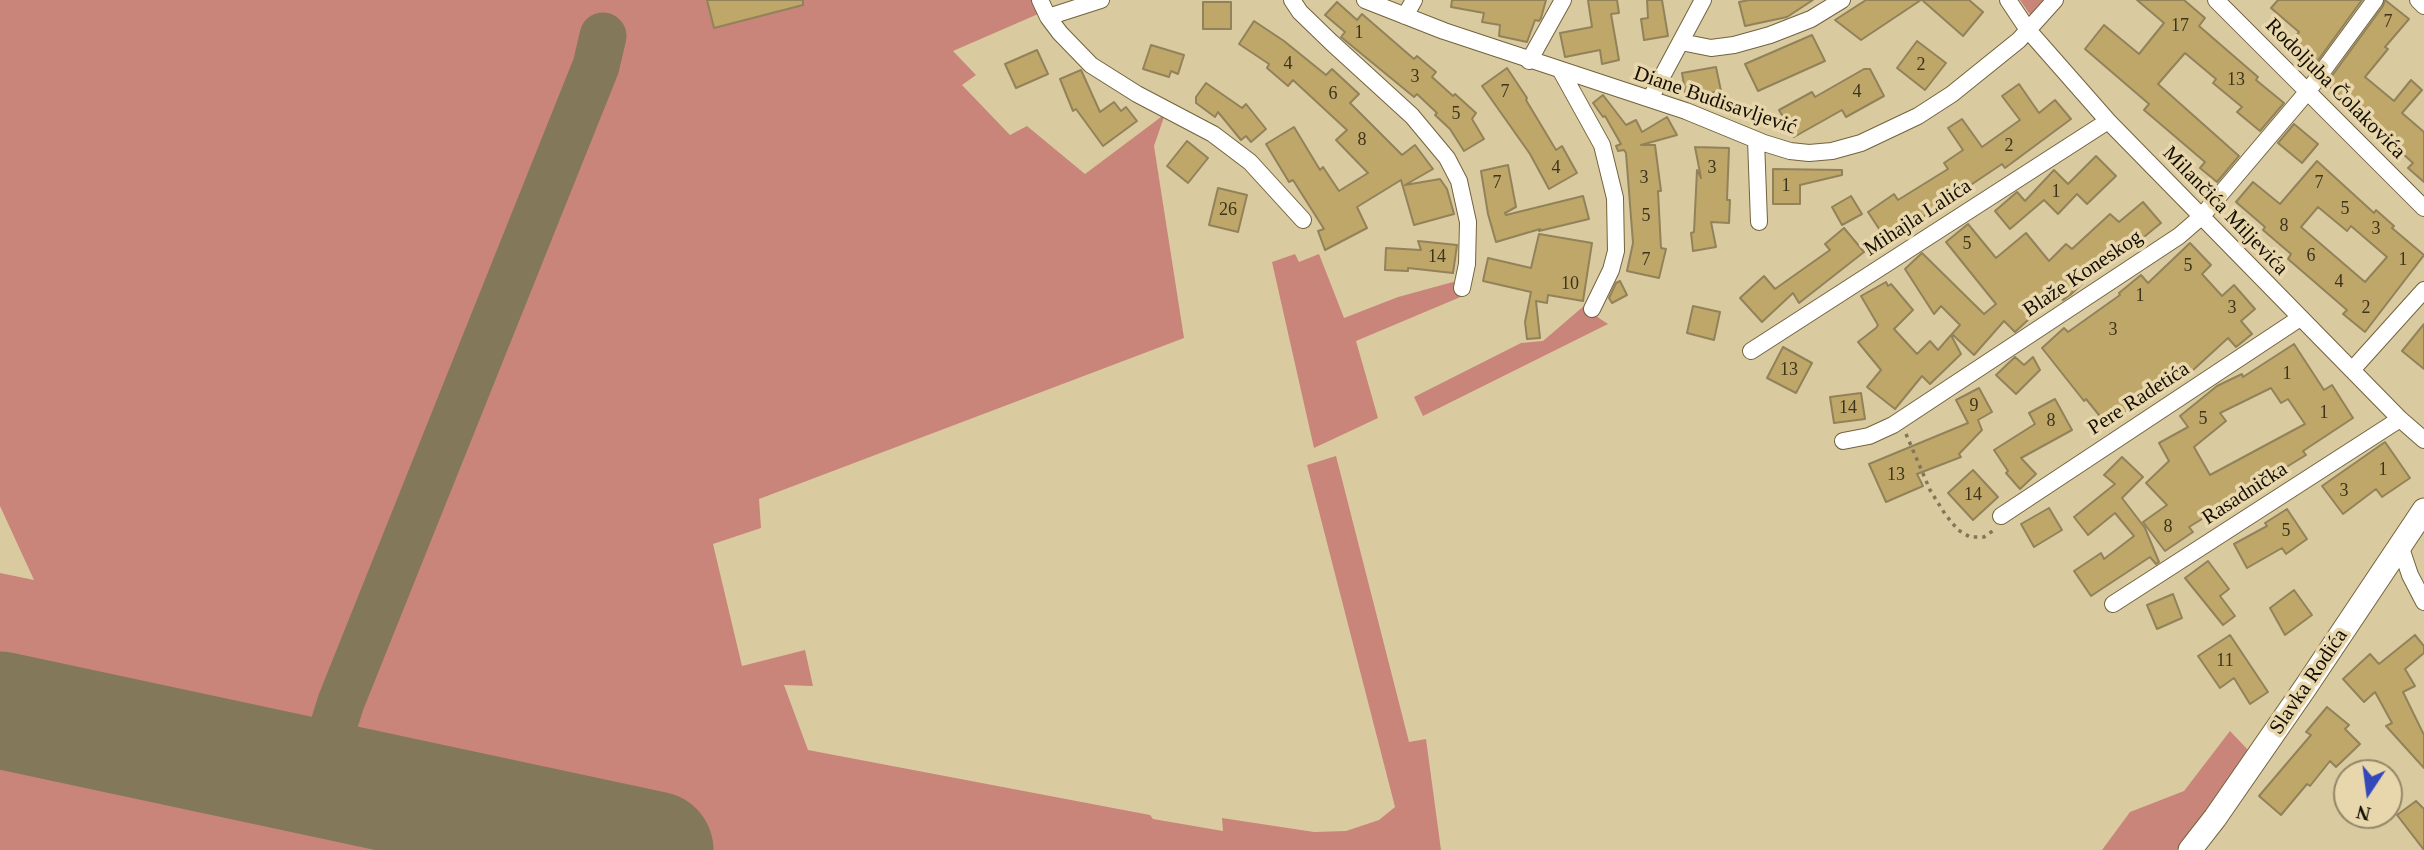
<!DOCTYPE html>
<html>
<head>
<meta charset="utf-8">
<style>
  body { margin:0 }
  #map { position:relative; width:2424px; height:850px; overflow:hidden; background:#dacaa0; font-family:Georgia,serif }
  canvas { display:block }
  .north { position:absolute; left:2333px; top:759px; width:70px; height:70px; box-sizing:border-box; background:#e8d7ac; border:2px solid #938768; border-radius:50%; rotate:193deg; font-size:19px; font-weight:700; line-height:28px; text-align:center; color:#140e02 }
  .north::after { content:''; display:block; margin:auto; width:24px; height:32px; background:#3349ba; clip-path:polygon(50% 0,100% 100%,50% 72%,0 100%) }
</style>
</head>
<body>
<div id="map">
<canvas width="2424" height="850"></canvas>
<div class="north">N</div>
</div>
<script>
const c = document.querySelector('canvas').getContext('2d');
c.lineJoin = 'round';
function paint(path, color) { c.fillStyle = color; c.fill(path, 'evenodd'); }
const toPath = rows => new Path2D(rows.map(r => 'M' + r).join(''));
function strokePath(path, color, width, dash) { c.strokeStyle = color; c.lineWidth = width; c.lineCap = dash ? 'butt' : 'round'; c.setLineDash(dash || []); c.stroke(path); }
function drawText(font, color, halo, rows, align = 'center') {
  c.font = font + ' Georgia,serif'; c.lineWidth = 7; c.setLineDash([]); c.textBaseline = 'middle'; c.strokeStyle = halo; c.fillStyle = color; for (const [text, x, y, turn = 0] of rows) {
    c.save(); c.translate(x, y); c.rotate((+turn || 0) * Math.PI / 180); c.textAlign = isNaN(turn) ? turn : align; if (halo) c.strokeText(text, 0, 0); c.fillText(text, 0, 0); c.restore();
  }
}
const green = toPath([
  [0,0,1031,0,1045,11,953,51,976,75,962,85,1010,135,1027,126,1085,174,1165,114,1154,146,1184,338,759,499,761,528,713,544,742,666,805,650,813,686,784,685,808,750,1150,815,1153,819,1223,831,1222,818,1314,832,1346,831,1379,820,1395,807,1307,465,1336,456,1409,742,1426,739,1441,850,0,850,0,573,34,580,0,506],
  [2020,0,2046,0,2031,16],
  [1295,254,1299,262,1319,254,1344,318,1398,297,1453,282,1467,289,1470,293,1356,341,1378,418,1314,448,1272,262],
  [1585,305,1593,314,1608,324,1423,416,1414,397,1521,343,1543,341],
  [2230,731,2249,751,2177,850,2102,850,2130,812,2184,791]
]);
const taxiway = toPath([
  [317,778,341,702,596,66,603,36]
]);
const runway = toPath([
  [0,710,655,850]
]);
const building = toPath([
  [707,0,803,0,803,5,714,28,707,0],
  [1452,0,1546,0,1541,18,1539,21,1535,20,1527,42,1499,36,1500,25,1482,22,1484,13,1451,7,1452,0],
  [1588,0,1617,0,1619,13,1611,14,1619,60,1602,64,1600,50,1565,57,1560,33,1592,27,1588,0],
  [1647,0,1662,0,1668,36,1644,40,1641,19,1648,18,1647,0],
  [1749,0,1813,0,1787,17,1745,26,1739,2,1749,0],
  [1866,0,1921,0,1861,40,1835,20,1866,0],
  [1922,0,1969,0,1983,12,1963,36,1922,0],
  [2137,0,2184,0,2205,18,2199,26,2258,77,2256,80,2284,103,2260,131,2237,112,2242,107,2213,83,2216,79,2185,53,2158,84,2239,156,2217,182,2200,168,2205,162,2144,110,2149,104,2085,49,2104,25,2139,54,2164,23,2137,0],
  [2278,0,2362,0,2311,70,2285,49,2299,32,2271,8,2278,0],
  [2385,0,2409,19,2385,47,2388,49,2365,77,2394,101,2411,80,2422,90,2402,113,2424,132,2424,182,2408,168,2413,163,2326,84,2383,6,2385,0],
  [1203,2,1231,2,1231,29,1203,29,1203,2],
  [1337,2,1357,20,1362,14,1414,59,1417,56,1436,72,1432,77,1453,96,1455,94,1476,113,1472,119,1484,139,1464,151,1450,129,1435,115,1437,113,1417,94,1414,97,1341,37,1345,32,1325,15,1337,2],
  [1254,21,1284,41,1326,75,1332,69,1359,94,1350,103,1402,155,1415,145,1433,169,1405,185,1440,179,1447,189,1454,214,1414,225,1401,180,1357,207,1367,228,1325,250,1318,231,1324,229,1293,180,1289,182,1266,144,1294,127,1320,170,1323,167,1339,191,1368,173,1336,140,1347,130,1293,80,1288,86,1267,68,1269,64,1239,44,1254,21],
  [1812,35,1825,61,1758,91,1745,64,1812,35],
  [1917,41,1946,63,1925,90,1897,68,1917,41],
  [1151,45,1184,55,1178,74,1171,71,1169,77,1143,69,1151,45],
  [1037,50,1048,74,1016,88,1005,64,1037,50],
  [1716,67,1721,91,1686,97,1682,73,1716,67],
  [1507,68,1527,98,1526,100,1556,150,1562,146,1577,173,1549,189,1530,154,1482,86,1507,68],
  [1864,69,1870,69,1884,96,1846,117,1842,110,1794,137,1779,110,1812,92,1815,97,1864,69],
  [1081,70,1100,112,1114,102,1121,111,1126,107,1137,121,1103,146,1076,109,1073,111,1060,79,1081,70],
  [1206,83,1242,108,1246,104,1266,129,1251,142,1246,136,1241,140,1218,112,1215,117,1196,103,1196,97,1206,83],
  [2019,84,2039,113,2055,100,2071,119,2005,168,2002,164,1887,241,1868,212,1894,194,1898,200,1948,169,1944,163,1963,150,1948,128,1962,119,1982,147,2020,120,2002,96,2019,84],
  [1603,95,1626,125,1636,120,1642,132,1667,117,1677,135,1641,145,1655,145,1661,191,1658,191,1661,248,1666,249,1659,278,1627,271,1633,243,1626,153,1624,150,1618,151,1616,146,1621,144,1605,116,1603,117,1593,103,1603,95],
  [2294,124,2318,144,2302,163,2278,143,2294,124],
  [1187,141,1208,158,1188,183,1167,166,1187,141],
  [1695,147,1729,148,1727,200,1730,200,1729,223,1711,222,1716,247,1693,251,1691,233,1694,232,1697,170,1701,178,1695,147],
  [2096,156,2116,176,2087,204,2077,194,2058,214,2044,200,2010,229,1995,211,2017,192,2025,201,2054,170,2068,184,2096,156],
  [2317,161,2374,213,2376,210,2394,226,2392,228,2424,255,2365,332,2343,314,2347,310,2288,259,2291,254,2263,230,2265,227,2236,202,2253,182,2280,204,2317,161],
  [2318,207,2347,231,2351,226,2387,257,2365,282,2301,227,2318,207],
  [1508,165,1516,207,1505,213,1506,215,1583,196,1589,219,1539,231,1540,229,1496,242,1488,214,1481,171,1508,165],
  [1773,169,1842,170,1842,175,1800,185,1800,204,1773,204,1773,169],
  [1218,188,1247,195,1238,232,1209,225,1218,188],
  [1851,196,1862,214,1842,225,1832,207,1851,196],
  [2143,202,2161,223,2139,241,2134,235,2070,295,2063,300,2057,293,2015,332,2004,321,1974,355,1952,334,1960,325,1941,306,1934,314,1905,269,1922,253,1984,314,1996,304,1946,242,1968,224,1996,258,2026,233,2049,261,2066,244,2072,249,2110,214,2119,222,2143,202],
  [1844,228,1864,252,1799,303,1793,293,1762,322,1740,298,1764,276,1775,289,1830,250,1825,244,1844,228],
  [1539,234,1592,243,1583,301,1548,295,1547,303,1536,301,1540,338,1527,339,1525,322,1531,292,1483,281,1488,258,1531,268,1539,234],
  [1418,241,1457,245,1453,273,1408,268,1408,271,1385,270,1386,248,1421,250,1418,241],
  [2190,243,2211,265,2202,274,2222,296,2234,285,2255,309,2241,321,2252,334,2236,347,2228,338,2192,371,2190,369,2152,399,2148,394,2108,426,2086,399,2084,401,2042,348,2064,328,2068,332,2120,295,2119,293,2141,275,2148,283,2190,243],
  [1620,281,1627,295,1612,303,1609,298,1616,283,1620,281],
  [1886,282,1888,286,1891,284,1913,310,1894,329,1917,354,1930,341,1938,350,1951,335,1961,354,1930,384,1922,376,1895,409,1867,387,1881,370,1858,342,1876,328,1878,325,1861,296,1886,282],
  [1693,306,1720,312,1714,340,1687,333,1693,306],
  [2424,324,2424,369,2402,351,2424,324],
  [2294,344,2324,390,2332,385,2353,418,2303,451,2306,455,2189,527,2193,532,2165,551,2143,522,2167,505,2146,483,2169,461,2159,443,2188,427,2180,416,2217,386,2242,374,2243,377,2294,344],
  [2271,388,2281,403,2288,399,2305,424,2210,475,2194,447,2226,421,2220,413,2271,388],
  [1783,347,1812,363,1796,393,1767,378,1783,347],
  [2015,357,2024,365,2033,357,2040,370,2016,394,1996,375,2015,357],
  [1979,388,1992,412,1978,420,1982,430,1959,454,1961,457,1917,474,1923,486,1886,502,1869,464,1968,423,1956,400,1979,388],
  [1861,393,1865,419,1834,423,1830,397,1861,393],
  [2055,399,2072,430,2021,458,2036,474,2020,489,2006,473,2008,471,1994,450,2035,424,2029,413,2055,399],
  [2385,442,2410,478,2382,497,2376,489,2343,514,2322,486,2385,442],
  [2122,457,2143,477,2122,498,2145,528,2159,562,2156,564,2150,557,2091,596,2074,571,2101,553,2104,559,2134,536,2115,513,2088,535,2074,517,2115,484,2104,475,2122,457],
  [1973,470,1998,497,1973,520,1948,493,1973,470],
  [2049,508,2062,530,2034,547,2021,524,2049,508],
  [2287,509,2307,539,2286,554,2282,548,2247,568,2234,544,2267,526,2265,523,2287,509],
  [2208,561,2229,589,2220,596,2235,616,2223,625,2185,578,2208,561],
  [2294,590,2312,615,2285,635,2270,608,2294,590],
  [2173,594,2182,618,2157,629,2147,605,2173,594],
  [2230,635,2268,692,2250,704,2234,678,2220,688,2198,656,2230,635],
  [2415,635,2424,646,2424,653,2405,669,2415,686,2403,692,2424,735,2424,768,2386,726,2392,723,2375,692,2364,702,2343,679,2370,654,2379,664,2415,635],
  [2327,707,2349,725,2345,729,2360,744,2336,767,2330,761,2310,786,2307,784,2281,815,2259,796,2311,735,2306,732,2327,707],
  [2416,801,2424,809,2424,850,2397,815,2416,801]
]);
const path = toPath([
  [1906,434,1930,490,1945,514,1958,530,1970,537,1984,537,1994,530]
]);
const minor = toPath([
  [1040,0,1048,17,1060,33,1091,65,1137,94,1213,134,1250,162,1303,220],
  [1292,0,1300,12,1331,42,1412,116,1447,158,1459,181,1468,222,1467,264,1462,288],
  [1365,0,1444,31,1686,111,1764,143,1790,151,1809,153,1832,151,1861,143,1918,116,1952,94,2019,40,2055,0],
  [2008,0,2028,30,2108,121,2400,419,2424,440],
  [2216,0,2424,208],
  [2418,0,2424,6],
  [1405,16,1414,0],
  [1048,17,1101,0],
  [1681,42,1711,48,1734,45,1770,35,1811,19,1842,0],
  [1529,61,1563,0],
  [1561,71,1602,145,1615,198,1616,251,1611,270,1592,309],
  [1650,99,1703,0],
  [1756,140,1759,222],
  [1751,351,2108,121],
  [2352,370,2424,290],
  [1843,441,1869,436,1893,425,2179,236,2201,217,2308,91,2375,0],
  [2001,516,2300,318],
  [2400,545,2410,575,2424,602],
  [2113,604,2400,419]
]);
const primary = toPath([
  [2190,850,2215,818,2305,688,2424,510]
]);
const numberNames = [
  ["7",2388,22],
  ["17",2180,26],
  ["1",1359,33],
  ["4",1288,64],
  ["2",1921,65],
  ["3",1415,77],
  ["13",2236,80],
  ["7",1505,92],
  ["4",1857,92],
  ["6",1333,94],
  ["5",1456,114],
  ["8",1362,140],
  ["2",2009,146],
  ["4",1556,168],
  ["3",1712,168],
  ["3",1644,178],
  ["7",1497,183],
  ["7",2319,183],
  ["1",1786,186],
  ["1",2056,192],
  ["5",2345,209],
  ["26",1228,210],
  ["5",1646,216],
  ["8",2284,226],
  ["3",2376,229],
  ["5",1967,244],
  ["6",2311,256],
  ["14",1437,257],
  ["7",1646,260],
  ["1",2403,260],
  ["5",2188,266],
  ["4",2339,282],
  ["10",1570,284],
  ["1",2140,296],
  ["3",2232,308],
  ["2",2366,308],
  ["3",2113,330],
  ["13",1789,370],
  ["1",2287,374],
  ["9",1974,406],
  ["14",1848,408],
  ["1",2324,413],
  ["5",2203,419],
  ["8",2051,421],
  ["1",2383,470],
  ["13",1896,475],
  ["3",2344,491],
  ["14",1973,495],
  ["8",2168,527],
  ["5",2286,531],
  ["11",2225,661]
];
const streetNames = [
  ["Rodoljuba Čolakovića",2335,89,45],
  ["Diane Budisavljević",1715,101,19],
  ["Milančića Miljevića",2225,211,46],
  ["Mihajla Lalića",1918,218,-33],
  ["Blaže Koneskog",2083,274,-34],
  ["Pere Radetića",2139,399,-33],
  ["Rasadnička",2245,494,-33],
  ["Slavka Rodića",2309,682,-56]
];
paint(green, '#c9857a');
strokePath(taxiway, '#83785a', 47);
strokePath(runway, '#83785a', 117);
paint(building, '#bea768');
strokePath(building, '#92825a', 2);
strokePath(minor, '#72633c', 18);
strokePath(primary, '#72633c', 25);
strokePath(path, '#817659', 3.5, [3.5, 5]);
strokePath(minor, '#fff', 16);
strokePath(primary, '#fff', 23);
drawText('18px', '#3e341c', null, numberNames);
drawText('21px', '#140e02', '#e8d7ac', streetNames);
</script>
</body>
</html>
